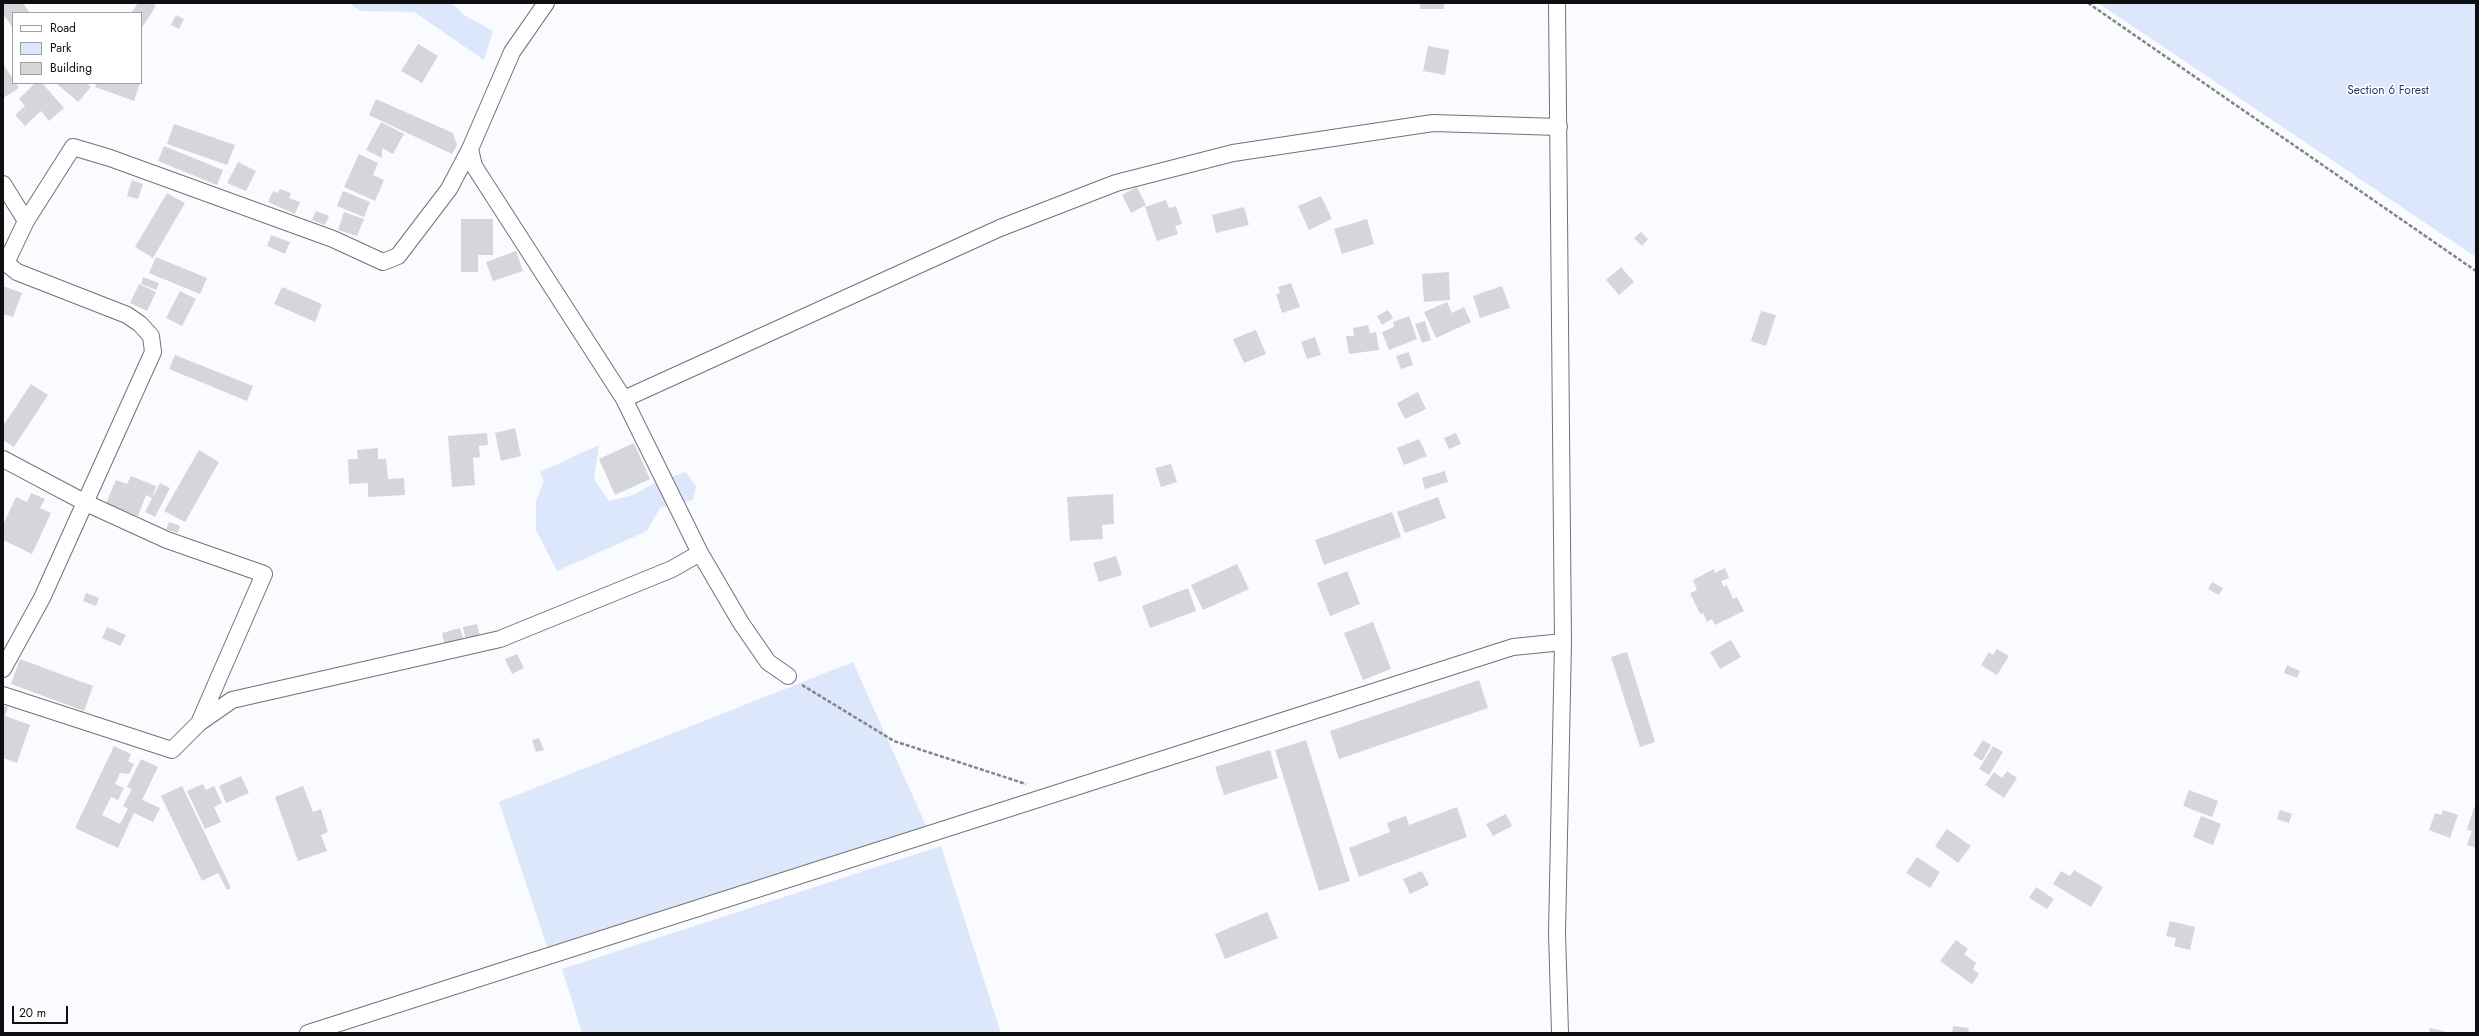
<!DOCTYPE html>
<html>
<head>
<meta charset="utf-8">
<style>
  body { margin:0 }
  #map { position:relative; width:2479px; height:1036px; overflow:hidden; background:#fafbfe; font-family:Jost,sans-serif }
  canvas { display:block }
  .frame { position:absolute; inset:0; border:4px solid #0d0e0f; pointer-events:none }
  .legend { position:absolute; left:12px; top:12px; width:130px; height:72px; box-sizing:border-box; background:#fff; border:1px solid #9e9f9f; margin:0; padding:5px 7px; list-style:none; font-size:12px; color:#0d0e0f }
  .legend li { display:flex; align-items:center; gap:8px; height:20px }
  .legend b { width:20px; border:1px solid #9e9f9f }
  .scale { position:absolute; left:12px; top:1006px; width:56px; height:18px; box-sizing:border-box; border:2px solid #0d0e0f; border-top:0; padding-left:5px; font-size:12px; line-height:14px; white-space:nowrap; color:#0d0e0f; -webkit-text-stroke:3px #fff; paint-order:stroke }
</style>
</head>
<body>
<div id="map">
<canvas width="2479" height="1036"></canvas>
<div class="frame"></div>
<ul class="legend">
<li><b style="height:5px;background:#fff"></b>Road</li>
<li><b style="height:11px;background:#dde7fb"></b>Park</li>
<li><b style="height:11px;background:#d4d6da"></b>Building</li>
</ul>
<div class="scale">20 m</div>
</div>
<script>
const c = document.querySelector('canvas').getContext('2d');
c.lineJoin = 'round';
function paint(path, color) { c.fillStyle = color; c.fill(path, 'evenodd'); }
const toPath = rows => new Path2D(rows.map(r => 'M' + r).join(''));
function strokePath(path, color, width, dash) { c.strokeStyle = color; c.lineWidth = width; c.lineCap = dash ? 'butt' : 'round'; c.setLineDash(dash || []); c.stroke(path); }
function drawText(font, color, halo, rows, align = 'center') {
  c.font = font + ' Jost,sans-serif'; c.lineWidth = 3; c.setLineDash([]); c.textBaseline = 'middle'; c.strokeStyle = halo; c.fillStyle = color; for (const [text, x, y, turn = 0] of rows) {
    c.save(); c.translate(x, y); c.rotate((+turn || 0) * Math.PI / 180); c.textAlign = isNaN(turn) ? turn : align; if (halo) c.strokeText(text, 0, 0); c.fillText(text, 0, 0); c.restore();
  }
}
const green = toPath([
  [348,3,452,3,464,15,493,31,484,60,414,12,361,11],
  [2098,3,2476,3,2476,257],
  [599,445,594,479,609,501,633,495,656,482,686,472,696,486,693,500,660,508,647,531,557,571,536,530,536,501,544,481,540,472],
  [853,662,927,828,547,947,499,802],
  [941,846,1001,1033,582,1033,562,969]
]);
const building = toPath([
  [3,3,23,3,30,13,13,13,13,28,3,14],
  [138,3,152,3,156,6,141,29,141,13,131,13],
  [1420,3,1444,3,1444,9,1420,9],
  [176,15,184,19,179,29,171,25],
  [418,44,438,56,422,83,401,71],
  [1428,46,1449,50,1445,75,1423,71],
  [3,64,19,88,3,98],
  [35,83,42,83,64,108,49,121,41,111,25,126,15,115,25,106,19,99],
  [56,83,86,83,91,87,78,102],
  [96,83,140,83,134,101,95,87],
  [376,99,453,133,457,145,452,154,369,115],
  [381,122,404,134,393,154,382,148,382,158,366,150],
  [174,124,235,145,227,165,167,144],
  [164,146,223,170,217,185,158,161],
  [359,154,378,163,373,175,384,180,375,201,344,187],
  [238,162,256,171,246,191,227,183],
  [132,180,143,184,138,199,127,196],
  [1137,187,1146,205,1131,213,1122,195],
  [280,189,291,193,289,198,300,202,295,214,268,202,273,191,278,193],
  [343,191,370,202,364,217,337,206],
  [167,193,185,203,153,258,135,247],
  [1321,196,1332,219,1309,230,1298,206],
  [1166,200,1169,208,1176,206,1182,224,1175,226,1178,234,1157,241,1145,207],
  [1244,207,1249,225,1216,233,1212,215],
  [316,211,329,216,325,225,312,220],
  [344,212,364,219,357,236,338,230],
  [461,219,493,219,493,255,478,255,478,272,461,272],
  [1367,219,1374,244,1342,254,1334,229],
  [1641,232,1648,239,1642,246,1634,238],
  [271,235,290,242,285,254,267,246],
  [516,251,523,271,493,281,486,262],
  [156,257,207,278,200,294,149,273],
  [1621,267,1634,282,1619,295,1606,280],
  [1449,272,1450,300,1424,302,1422,274],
  [143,277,159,283,156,290,141,284],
  [1291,283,1300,307,1282,313,1276,294,1280,293,1278,287],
  [139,284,156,292,147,311,130,303],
  [3,286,22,293,13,317,3,314],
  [1502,286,1510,308,1480,318,1473,296],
  [282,287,322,304,315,322,274,304],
  [180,291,196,299,182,326,166,318],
  [1447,302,1452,313,1464,307,1471,322,1436,338,1424,312],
  [1388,310,1393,318,1382,325,1377,316],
  [1761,311,1776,315,1766,346,1751,341],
  [1409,316,1417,339,1389,350,1382,332,1394,327,1393,322],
  [1425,321,1431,340,1422,343,1415,324],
  [1368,325,1370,333,1376,332,1379,350,1349,354,1346,336,1354,336,1353,328],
  [1256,330,1266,354,1244,363,1233,339],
  [1315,337,1321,355,1307,359,1301,342],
  [1409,352,1413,365,1401,369,1396,356],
  [175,355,253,386,247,401,169,369],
  [31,384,48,395,14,447,3,440,3,426],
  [1418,392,1426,409,1405,419,1397,403],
  [515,428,521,456,501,461,495,433],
  [487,433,488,445,479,446,480,457,473,458,475,485,452,487,448,436],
  [1456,433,1461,444,1449,449,1444,438],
  [1419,439,1427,456,1404,465,1397,448],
  [634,443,650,479,615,495,599,459],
  [378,448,378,459,386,459,388,479,404,478,405,495,368,497,368,483,349,484,348,459,358,459,357,450],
  [199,450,219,462,185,522,164,511],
  [1171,464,1177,482,1161,487,1155,468],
  [1445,471,1448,482,1425,489,1422,478],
  [131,476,156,486,152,498,146,495,138,516,106,503,116,480,127,484],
  [160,483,170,488,155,517,145,512],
  [31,493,45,499,40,508,51,513,32,554,3,540,3,525,16,497,27,502],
  [1113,494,1114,524,1102,525,1103,539,1070,541,1067,497],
  [1438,497,1446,518,1405,533,1397,512],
  [1392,512,1401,537,1324,565,1315,540],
  [169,522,180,526,178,533,166,529],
  [1116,556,1122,575,1099,582,1093,563],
  [1237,564,1249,589,1203,610,1191,585],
  [1725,568,1729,578,1721,581,1724,587,1727,585,1733,599,1737,597,1744,611,1715,625,1712,619,1707,622,1703,613,1700,614,1690,593,1697,590,1693,580,1714,569,1715,573],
  [1347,571,1360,604,1330,616,1317,583],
  [2212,582,2223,588,2219,595,2208,589],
  [1188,588,1196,611,1150,628,1142,606],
  [86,593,99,598,96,606,83,601],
  [1373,622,1391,669,1363,680,1344,633],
  [477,624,480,637,466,641,463,627],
  [107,627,126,635,120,646,102,638],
  [460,628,464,642,445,646,442,633],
  [1731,640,1741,657,1720,669,1710,652],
  [1997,649,2009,656,1997,675,1981,665,1989,652,1993,655],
  [1627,652,1655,742,1640,747,1611,657],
  [517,654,524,668,512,674,505,659],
  [20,659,93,686,84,711,11,684],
  [2287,665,2300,671,2297,678,2284,673],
  [1479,680,1488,708,1339,759,1330,731],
  [3,705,8,707,5,716,30,725,17,763,3,758],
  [539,738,544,750,536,752,532,740],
  [1306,740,1350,881,1319,891,1275,750],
  [1983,740,1991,745,1982,761,1973,755],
  [114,746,131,754,128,761,134,764,129,774,120,773,115,784,124,788,118,800,111,797,102,815,120,824,128,809,123,806,132,789,127,787,141,759,158,767,142,800,160,808,153,822,134,813,118,848,75,828],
  [1993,746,2003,752,1989,775,1979,769],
  [1270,750,1278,778,1224,795,1215,767],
  [2007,771,2017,778,2004,798,1985,785,1994,772,2002,778],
  [241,776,249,793,226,803,219,786],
  [203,784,206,790,214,786,222,803,214,807,221,822,205,829,187,791],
  [182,786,231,888,227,890,218,873,202,881,161,796],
  [303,786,313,812,321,809,328,832,321,835,327,851,298,861,275,797],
  [2189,790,2218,801,2212,817,2183,806],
  [1457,807,1467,837,1359,877,1349,848,1390,832,1387,823,1406,816,1409,825],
  [2474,807,2476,807,2476,848,2467,845,2472,831,2467,830],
  [2280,810,2292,814,2289,823,2277,819],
  [2443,810,2458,815,2450,838,2429,830,2435,813,2441,815],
  [1506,814,1512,826,1493,836,1486,824],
  [2201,816,2221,824,2213,845,2193,837],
  [1947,829,1971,846,1958,863,1935,846],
  [1917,857,1940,872,1930,888,1906,873],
  [2074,870,2103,887,2091,907,2053,884,2061,871,2070,876],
  [1422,871,1429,885,1410,894,1403,879],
  [2036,887,2054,899,2047,909,2029,898],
  [1267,912,1278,938,1225,959,1215,934],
  [2170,921,2195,927,2190,950,2174,946,2176,938,2166,936],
  [1956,940,1968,949,1964,954,1976,963,1973,969,1979,974,1972,984,1940,961],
  [1953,1026,1969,1028,1968,1033,1952,1033],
  [2430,1028,2439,1030,2449,1033,2429,1033]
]);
const path = toPath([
  [2088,3,2476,271],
  [802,685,894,741,1026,784]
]);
const street = toPath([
  [1557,3,1563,642,1557,933,1560,1033],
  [470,149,474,166,624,399,700,553,741,623,768,662,788,676],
  [3,184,26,221],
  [624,399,1000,228,1116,183,1233,153,1433,123,1559,127],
  [3,459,86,503,167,540,264,574,199,723,172,750,3,695],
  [3,669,42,598,153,352,151,336,140,324,127,315,17,272,6,263,26,221,73,147,110,158,333,239,383,262,398,256,449,189,470,149,512,52,546,3],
  [199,723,232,700,500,639,672,569,700,553],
  [308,1033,1513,647,1563,642]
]);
const parkNames = [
  ["Section 6 Forest",2388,91]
];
paint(green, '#dde7fb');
paint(building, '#d4d6da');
strokePath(street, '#707275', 18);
strokePath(path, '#838486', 2.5, [4, 2]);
strokePath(street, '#fff', 16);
drawText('12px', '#23376f', '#fff', parkNames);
</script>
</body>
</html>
